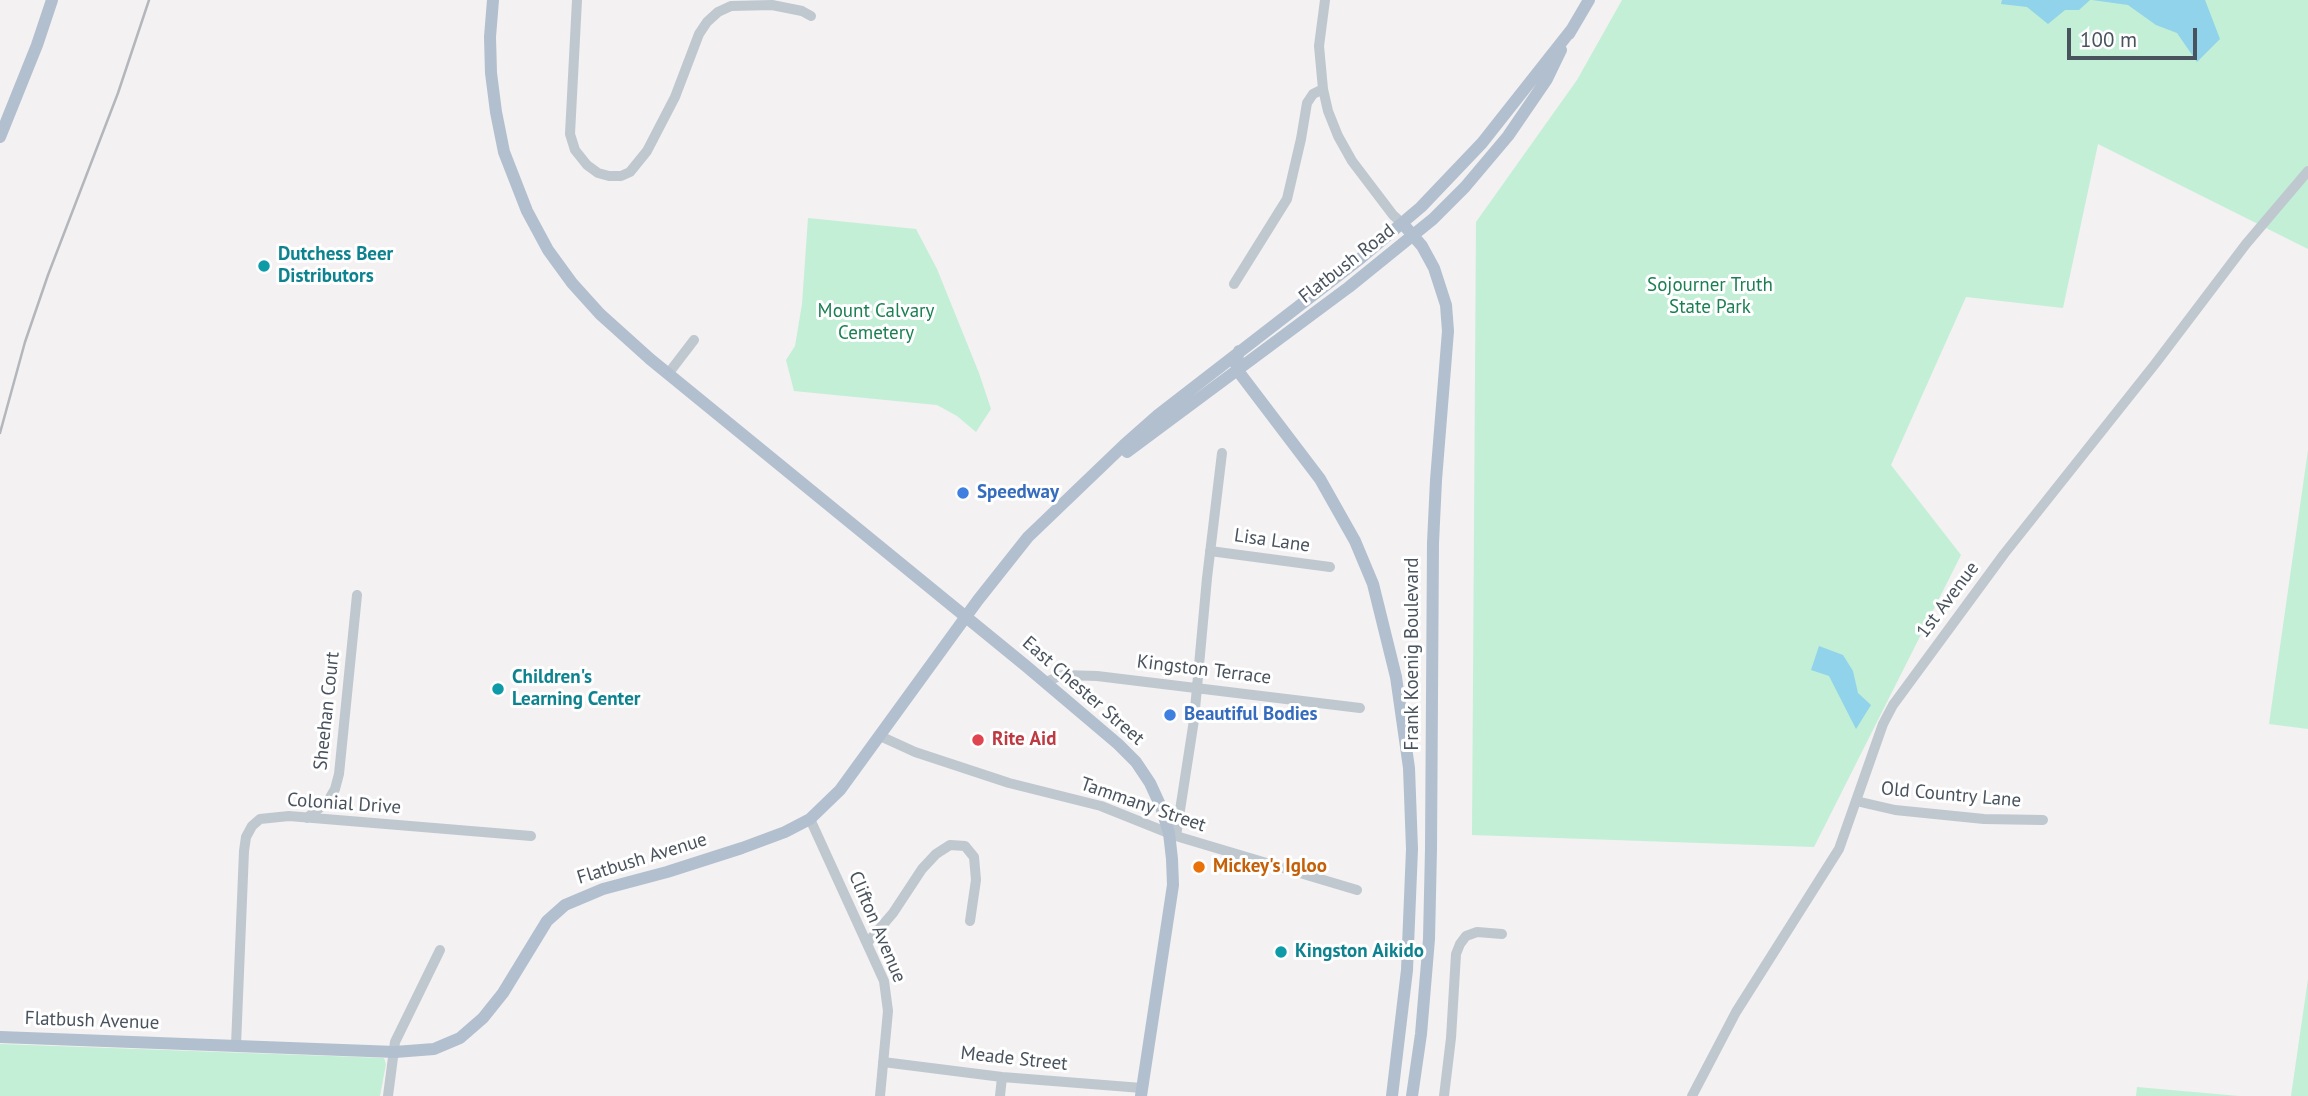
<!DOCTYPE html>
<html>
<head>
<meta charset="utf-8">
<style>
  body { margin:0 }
  #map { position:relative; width:2308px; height:1096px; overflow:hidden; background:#f3f1f1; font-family:"PT Sans",sans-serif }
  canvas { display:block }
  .scale { position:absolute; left:2067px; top:28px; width:130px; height:32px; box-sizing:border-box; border:4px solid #49535e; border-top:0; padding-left:9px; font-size:21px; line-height:24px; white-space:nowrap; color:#49535e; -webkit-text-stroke:5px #fff; paint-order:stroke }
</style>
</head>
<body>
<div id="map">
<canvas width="2308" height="1096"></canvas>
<div class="scale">100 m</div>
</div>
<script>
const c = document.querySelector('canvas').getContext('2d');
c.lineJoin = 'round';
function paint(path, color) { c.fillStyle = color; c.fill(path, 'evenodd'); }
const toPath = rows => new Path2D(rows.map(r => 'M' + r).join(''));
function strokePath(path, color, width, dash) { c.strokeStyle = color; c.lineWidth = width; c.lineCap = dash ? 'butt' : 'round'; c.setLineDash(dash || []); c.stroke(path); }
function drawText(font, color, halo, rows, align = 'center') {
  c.font = font + ' "PT Sans",sans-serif'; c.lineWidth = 6; c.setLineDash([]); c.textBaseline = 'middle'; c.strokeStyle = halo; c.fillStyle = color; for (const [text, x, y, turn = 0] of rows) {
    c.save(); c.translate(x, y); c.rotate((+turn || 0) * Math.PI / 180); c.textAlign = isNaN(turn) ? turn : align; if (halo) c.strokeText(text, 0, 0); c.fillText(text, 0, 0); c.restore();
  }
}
const green = toPath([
  [1622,0,2308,0,2308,249,2098,144,2063,308,1966,297,1891,465,1961,555,1814,847,1472,835,1476,222,1577,80],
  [808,218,916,229,937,269,979,373,991,409,976,432,957,416,937,405,794,391,786,360,795,346,802,304],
  [2308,450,2308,729,2269,724],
  [2308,979,2308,1096,2291,1096],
  [0,1044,384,1058,386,1064,380,1096,0,1096],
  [2137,1087,2239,1096,2136,1096]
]);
const water = toPath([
  [2002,0,2090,0,2079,10,2065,10,2048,24,2027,7,2001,4],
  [2092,0,2205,0,2220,39,2197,62,2177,33,2156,25,2128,5],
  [1819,646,1843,655,1853,671,1858,693,1871,705,1856,729,1829,676,1811,670]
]);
const minor = toPath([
  [577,0,570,134,575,150,587,165,598,173,609,176,621,176,630,172,647,151,675,97,699,34,707,22,718,12,731,6,772,5,802,11,811,16],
  [1325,0,1319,46,1323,89,1328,111,1338,136,1352,161,1393,215,1403,224],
  [1234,284,1287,199,1301,139,1307,103,1313,94,1323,89],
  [668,374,694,340],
  [1210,551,1330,567],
  [1046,682,1062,675,1097,676,1360,708],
  [880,736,915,752,1009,783,1101,806,1176,836,1357,890],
  [1856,801,1895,810,1984,819,2043,820],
  [307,818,328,801,335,789,339,774,357,595],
  [810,819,884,981,888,1011,880,1096],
  [1176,836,1194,720,1207,578,1222,453],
  [868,942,893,913,922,869,936,854,950,845,965,846,974,857,976,880,970,921],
  [236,1045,244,851,246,837,252,826,260,819,289,816,531,836],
  [883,1062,1002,1077,1142,1088],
  [388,1096,395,1042,440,950],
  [1000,1096,1002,1077],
  [1444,1096,1451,1038,1456,954,1460,944,1466,936,1477,932,1502,934],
  [1692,1096,1736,1012,1839,849,1883,724,1893,705,2004,554,2155,364,2246,244,2308,171]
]);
const major = toPath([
  [493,0,490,37,491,73,496,112,504,152,527,211,548,250,572,283,600,314,650,359,1026,666,1118,744,1136,762,1150,783,1161,807,1169,833,1172,859,1173,885,1141,1096],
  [1569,34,1589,0],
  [0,137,37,45,52,0],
  [1403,224,1422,246,1434,268,1446,305,1448,331,1436,480,1433,543,1431,849,1429,939,1421,1034,1412,1096],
  [1239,351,1236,364,1238,371,1320,479,1355,541,1373,584,1396,677,1409,768,1412,849,1407,970,1392,1096],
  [1127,452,1349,287,1433,219,1465,187,1508,136,1547,79,1561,50],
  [0,1037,395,1052,434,1049,460,1038,483,1018,503,993,547,921,565,905,603,889,667,872,742,848,785,832,810,819,840,790,978,600,1028,537,1124,445,1158,415,1361,258,1421,207,1482,143,1572,29]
]);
const rail = toPath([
  [0,433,25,342,48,275,118,93,149,0]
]);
const markers = [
  [264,266,7,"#0f9aa8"],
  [963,493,7,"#3f7fe0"],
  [498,689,7,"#0f9aa8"],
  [1170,715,7,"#3f7fe0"],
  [978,740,7,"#e0444e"],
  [1199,867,7,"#e8710a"],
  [1281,952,7,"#0f9aa8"]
];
const cultureNames = [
  ["Dutchess Beer",278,255],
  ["Distributors",278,277],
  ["Children's",512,678],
  ["Learning Center",512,700],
  ["Kingston Aikido",1295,952]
];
const streetNames = [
  ["Flatbush Road",1347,264,-38],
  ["Lisa Lane",1272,541,8],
  ["1st Avenue",1948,600,-53],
  ["Frank Koenig Boulevard",1413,654,-90],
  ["Kingston Terrace",1204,670,7],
  ["East Chester Street",1083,691,41],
  ["Sheehan Court",327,711,-84],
  ["Old Country Lane",1951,795,5],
  ["Colonial Drive",344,804,4],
  ["Tammany Street",1143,805,19],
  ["Flatbush Avenue",642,859,-17],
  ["Clifton Avenue",877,927,67],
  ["Flatbush Avenue",92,1021,2],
  ["Meade Street",1014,1059,6]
];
const parkNames = [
  ["Sojourner Truth",1710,286],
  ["State Park",1710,308],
  ["Mount Calvary",876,312],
  ["Cemetery",876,334]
];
const shopNames = [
  ["Speedway",977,493],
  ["Beautiful Bodies",1184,715]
];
const healthNames = [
  ["Rite Aid",992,740]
];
const foodNames = [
  ["Mickey's Igloo",1213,867]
];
paint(green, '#c2efd6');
paint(water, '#90d3ea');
strokePath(minor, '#bfc8cf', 10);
strokePath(major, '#b2bfcf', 12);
strokePath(rail, '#b3b6bb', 2.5);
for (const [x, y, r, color] of markers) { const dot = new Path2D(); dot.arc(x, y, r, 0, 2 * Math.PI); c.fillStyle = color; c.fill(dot); strokePath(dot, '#fff', 2.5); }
drawText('bold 19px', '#0d838f', '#fff', cultureNames, 'left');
drawText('19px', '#49535e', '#fff', streetNames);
drawText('19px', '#1a7f52', '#fff', parkNames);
drawText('bold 19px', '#366cbe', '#fff', shopNames, 'left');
drawText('bold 19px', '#be3a42', '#fff', healthNames, 'left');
drawText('bold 19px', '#c56008', '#fff', foodNames, 'left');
</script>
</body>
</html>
